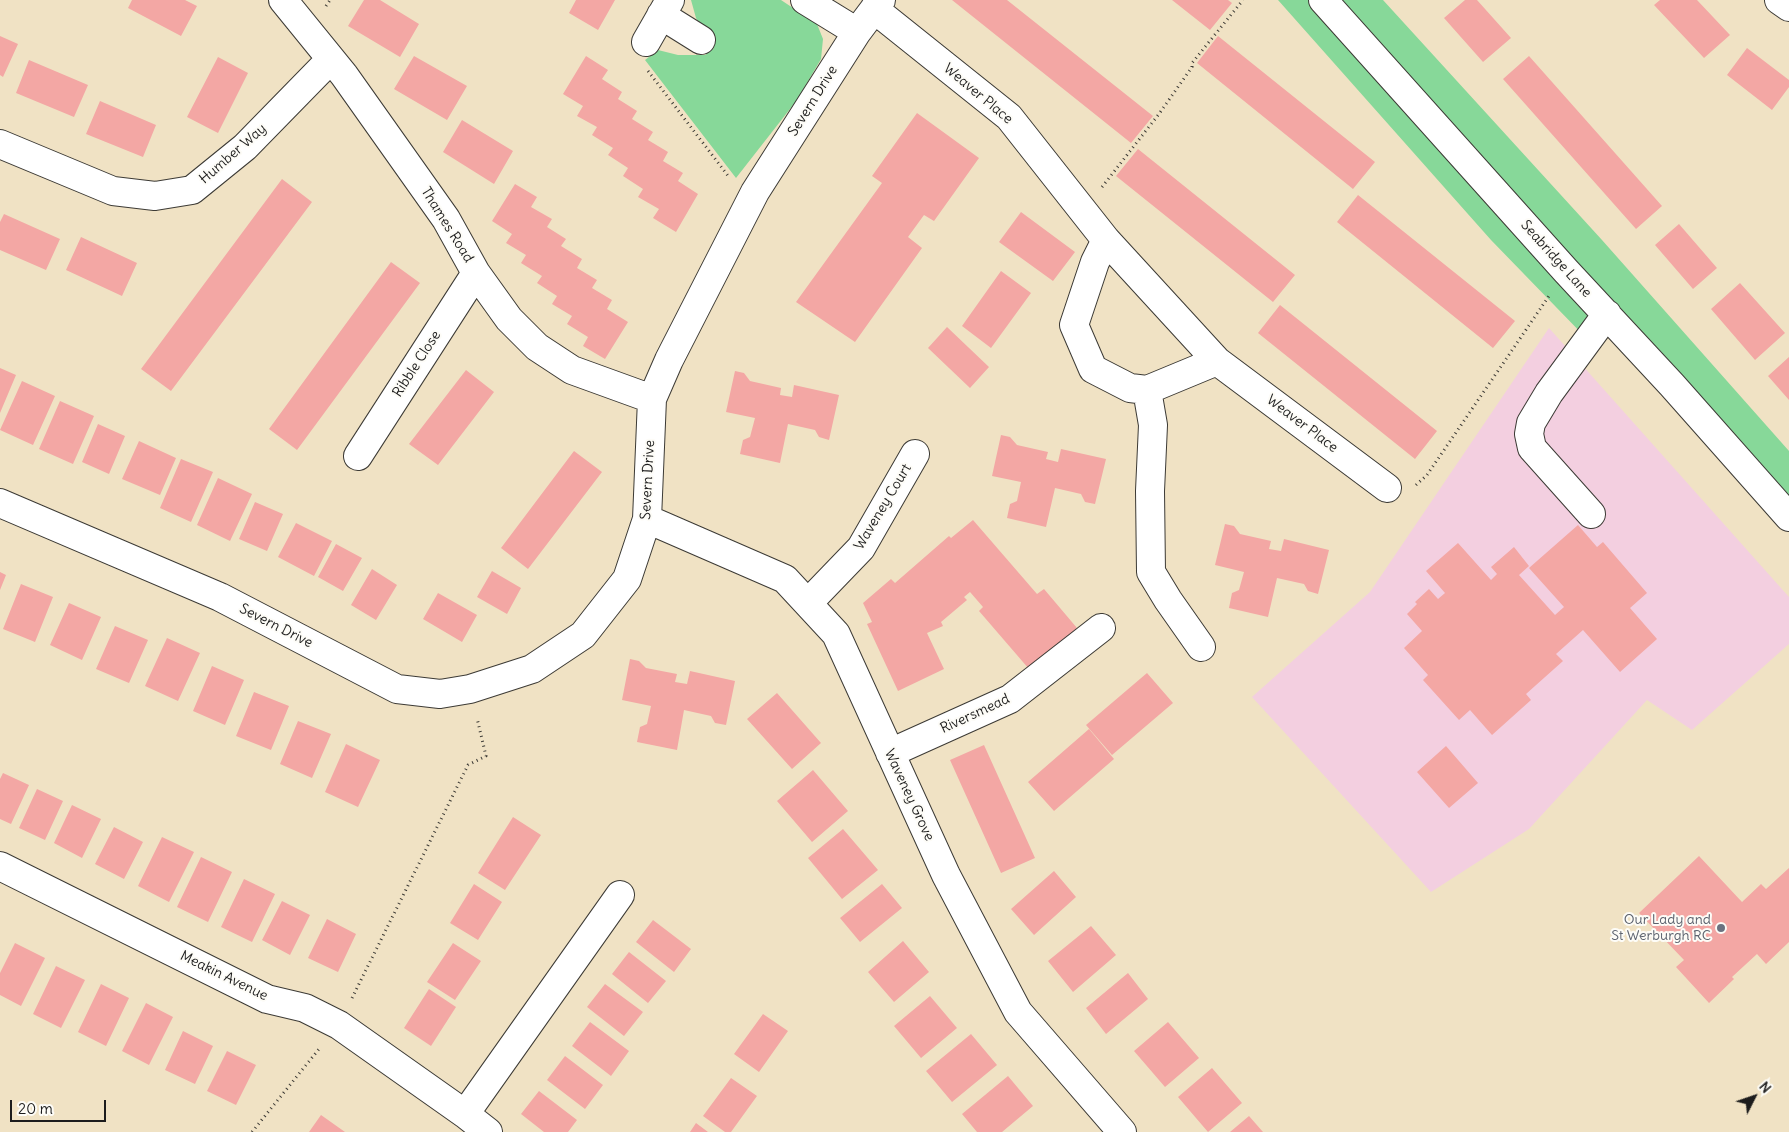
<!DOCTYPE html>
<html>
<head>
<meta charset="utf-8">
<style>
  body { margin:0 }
  #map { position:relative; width:1789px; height:1132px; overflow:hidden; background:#f0e2c4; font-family:Delius,sans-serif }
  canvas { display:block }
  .north { position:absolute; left:1729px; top:1072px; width:50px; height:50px; -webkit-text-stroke:4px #fdfcf7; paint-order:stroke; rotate:49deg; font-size:14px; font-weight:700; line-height:20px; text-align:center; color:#1c1c1c }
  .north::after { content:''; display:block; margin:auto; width:18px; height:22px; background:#1c1c1c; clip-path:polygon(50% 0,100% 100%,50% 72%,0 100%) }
  .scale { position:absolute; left:10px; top:1100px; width:96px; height:22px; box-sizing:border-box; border:2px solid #1c1c1c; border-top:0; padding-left:6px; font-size:15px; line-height:18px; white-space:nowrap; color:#1c1c1c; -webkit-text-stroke:4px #fdfcf7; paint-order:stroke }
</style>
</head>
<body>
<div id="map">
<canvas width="1789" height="1132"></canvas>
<div class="north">N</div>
<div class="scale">20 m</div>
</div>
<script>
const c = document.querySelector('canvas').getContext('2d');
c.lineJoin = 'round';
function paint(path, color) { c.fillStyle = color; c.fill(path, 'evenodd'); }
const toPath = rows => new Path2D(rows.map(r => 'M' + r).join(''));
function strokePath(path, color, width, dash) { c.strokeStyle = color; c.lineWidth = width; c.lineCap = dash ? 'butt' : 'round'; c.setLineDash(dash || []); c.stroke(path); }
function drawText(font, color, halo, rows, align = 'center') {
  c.font = font + ' Delius,sans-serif'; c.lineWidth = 4; c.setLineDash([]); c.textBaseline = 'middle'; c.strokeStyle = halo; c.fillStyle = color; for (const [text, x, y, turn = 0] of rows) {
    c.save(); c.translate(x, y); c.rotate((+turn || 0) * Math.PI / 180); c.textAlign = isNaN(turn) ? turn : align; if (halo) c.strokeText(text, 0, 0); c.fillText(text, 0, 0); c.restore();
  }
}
const built = toPath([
  [1549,328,1789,597,1789,644,1692,730,1647,700,1529,829,1431,892,1252,697,1370,592]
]);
const green = toPath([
  [691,0,781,0,817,24,823,39,821,59,797,100,736,178,645,60,658,50,678,55,705,55,714,48,696,18],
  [1278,0,1383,0,1602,240,1789,451,1789,517,1607,314,1588,340,1491,240]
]);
const building = toPath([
  [132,0,185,0,197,6,181,36,128,8],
  [364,0,380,0,419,24,400,57,348,26],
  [576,0,615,0,598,30,569,13],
  [952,0,1007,0,1153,116,1131,143],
  [1172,0,1228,0,1232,3,1210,30],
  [1465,0,1477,0,1511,38,1483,62,1444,18],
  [1660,0,1697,0,1730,35,1704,58,1654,5],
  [0,36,18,44,3,77,0,75],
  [1218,36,1375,162,1353,189,1197,63],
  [1747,48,1789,80,1789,87,1772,110,1727,75],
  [414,56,467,86,447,120,394,89],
  [586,56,608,70,602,79,622,92,618,99,637,111,632,119,653,132,648,140,668,152,663,161,683,173,678,181,698,194,676,232,653,218,659,209,638,197,643,189,623,176,628,168,608,155,613,148,592,135,597,127,577,116,583,106,563,94],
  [1529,56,1662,206,1636,229,1503,79],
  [218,57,248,73,218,133,187,117],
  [29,60,88,85,74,117,16,93],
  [100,101,156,125,143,157,86,134],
  [917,113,979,158,934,221,924,215,908,237,922,248,855,342,796,302,882,183,872,176],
  [462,120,513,151,494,184,443,152],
  [1138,149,1295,275,1273,302,1116,176],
  [282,179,312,202,171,391,141,369],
  [515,184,537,197,531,207,552,219,547,227,566,239,561,246,582,259,577,268,597,280,592,288,612,300,607,309,628,322,605,359,583,346,588,337,567,324,572,316,552,304,557,296,537,283,542,276,521,263,526,255,506,243,512,234,492,221],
  [1358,195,1515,321,1493,348,1337,222],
  [1021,212,1075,252,1053,281,999,242],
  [4,214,60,239,46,270,0,250,0,222],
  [1679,224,1717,268,1693,289,1655,245],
  [81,237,137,263,122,296,66,270],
  [391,262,420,283,297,450,269,429],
  [1001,271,1031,293,991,348,962,326],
  [1740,283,1785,333,1755,360,1711,309],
  [1280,305,1437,431,1415,459,1258,333],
  [947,327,989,367,970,388,928,348],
  [1789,357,1789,400,1768,376],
  [0,368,16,375,0,413],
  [466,370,494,392,438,465,409,444],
  [735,371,744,373,750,381,781,388,780,395,792,397,794,385,839,395,829,440,819,437,815,430,788,424,780,463,740,454,743,440,750,437,755,418,726,412],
  [22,381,55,396,33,445,0,430],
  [60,401,94,416,73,464,39,449],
  [98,424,125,436,109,474,82,462],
  [1001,435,1010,437,1017,445,1048,452,1046,459,1058,462,1061,449,1106,459,1095,504,1085,502,1081,494,1055,488,1046,527,1007,518,1010,504,1017,501,1021,482,992,476],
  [139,441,176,458,160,495,122,479],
  [574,451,602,472,528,569,501,548],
  [181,459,213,472,191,522,160,508],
  [218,478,252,494,230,541,197,525],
  [255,502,283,514,267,551,239,539],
  [973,520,1037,594,1044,589,1077,628,1029,669,979,611,983,607,970,592,964,597,967,600,941,622,943,626,927,633,944,669,898,691,867,624,872,622,863,603,891,579,895,583,949,536,951,538],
  [296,523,332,541,314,576,278,557],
  [1225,524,1234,526,1240,534,1271,541,1269,549,1281,551,1284,539,1329,550,1318,594,1308,591,1304,584,1277,578,1268,617,1229,608,1232,593,1239,590,1244,572,1215,565],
  [1578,525,1597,547,1603,542,1647,593,1630,608,1657,639,1620,672,1583,630,1556,654,1563,661,1526,694,1531,700,1492,735,1470,710,1459,720,1423,680,1428,675,1404,648,1422,631,1407,614,1417,604,1415,602,1429,589,1438,599,1445,593,1426,571,1458,543,1491,580,1497,574,1491,567,1514,547,1529,566,1519,575,1555,615,1564,607,1529,568],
  [336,544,362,558,343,591,318,577],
  [372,569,397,585,376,620,351,605],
  [492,571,521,588,507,614,477,597],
  [0,572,6,575,0,590],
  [21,584,53,597,35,642,3,629],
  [438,593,477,615,462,642,423,619],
  [69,603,101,617,82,660,50,645],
  [115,626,148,640,129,683,96,669],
  [167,638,200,653,178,701,145,686],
  [630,659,639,661,646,668,677,674,675,682,687,684,690,671,735,681,726,725,715,723,711,716,684,710,677,750,637,742,640,727,647,724,651,706,622,700],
  [212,666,244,680,225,725,193,711],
  [1147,673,1173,703,1112,755,1086,725],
  [254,692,289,706,271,750,236,736],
  [777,693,821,743,792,769,747,719],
  [298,721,331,734,312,778,280,764],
  [1089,729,1114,759,1054,811,1028,782],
  [346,744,380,760,358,807,325,792],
  [984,745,1035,858,1001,873,950,760],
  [1446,746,1478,783,1449,808,1417,772],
  [813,770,848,811,812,842,777,801],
  [3,773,29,785,11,824,0,819,0,779],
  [37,789,63,801,45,840,19,828],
  [72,805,101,819,82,858,54,843],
  [513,817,541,835,505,890,478,873],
  [114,827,143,842,124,879,95,864],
  [843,829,878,870,842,899,808,858],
  [162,837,194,852,169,902,138,886],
  [1699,856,1742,902,1761,884,1766,889,1789,868,1789,942,1766,964,1757,954,1732,977,1734,979,1709,1003,1676,967,1684,960,1639,913],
  [201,857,232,872,208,922,177,907],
  [1054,871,1076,897,1034,935,1011,909],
  [244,879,275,894,252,942,221,927],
  [474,884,502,902,478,940,450,923],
  [882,884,902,908,860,942,840,918],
  [282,901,310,915,290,955,262,940],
  [327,919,356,934,338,972,308,958],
  [653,920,691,949,674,972,636,942],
  [1091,926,1116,955,1073,992,1048,961],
  [903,941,929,972,894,1002,868,972],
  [15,943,45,958,21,1006,0,995,0,973],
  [453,943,481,961,455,1000,427,982],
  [629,952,666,981,648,1003,612,974],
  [56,966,85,980,61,1028,33,1014],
  [1128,973,1148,999,1106,1034,1086,1008],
  [101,984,129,998,106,1046,78,1032],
  [605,984,643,1012,624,1036,587,1007],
  [429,989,456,1007,431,1046,404,1028],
  [930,996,957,1028,921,1058,894,1026],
  [146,1003,173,1017,149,1065,122,1051],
  [763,1014,788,1031,759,1072,734,1054],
  [590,1022,629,1051,611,1076,572,1046],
  [1168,1022,1199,1058,1165,1087,1134,1051],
  [183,1031,213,1046,195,1084,165,1070],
  [971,1034,997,1065,952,1102,926,1071],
  [227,1051,256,1065,236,1105,207,1091],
  [565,1056,603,1085,585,1109,547,1080],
  [1212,1068,1242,1103,1208,1132,1178,1097],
  [1008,1076,1033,1106,1002,1132,977,1132,962,1114],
  [731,1078,757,1096,731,1132,725,1132,703,1116],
  [539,1091,577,1120,568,1132,544,1132,521,1114],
  [321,1115,345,1132,309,1132],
  [1249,1116,1263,1132,1230,1132],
  [696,1123,708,1132,690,1132]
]);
const path = toPath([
  [326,6,330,0],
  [648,71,729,177],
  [1102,187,1159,114,1192,67,1192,63,1243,0],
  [1416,485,1427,475,1549,296],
  [352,998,468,765,486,756,477,718],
  [252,1132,319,1049]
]);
const minor = toPath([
  [283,0,344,75,446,219,476,273,509,319,537,347,572,370,652,399],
  [805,0,857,32],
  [1323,0,1566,271,1672,385,1789,517],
  [1779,0,1789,7],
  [874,9,1009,117,1106,240,1217,361,1387,488],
  [661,15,701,40],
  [646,42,670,0],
  [0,144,113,191,155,196,192,190,245,147,331,59],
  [1106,240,1095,262,1074,325,1093,369,1130,388,1147,390,1217,361],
  [1147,390,1153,425,1150,491,1151,572,1168,600,1201,647],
  [358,456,476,273],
  [0,503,220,597,397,689,440,694,470,689,532,669,583,635,627,579,647,519,652,399,669,360,755,192,857,32,881,0],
  [1591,514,1532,448,1529,434,1531,423,1549,393,1607,314],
  [647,519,785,579,836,634,946,875,1018,1012,1122,1132],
  [808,603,861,548,915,454],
  [890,753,1010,699,1101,628],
  [0,866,267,999,305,1008,339,1025,465,1114,488,1132],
  [465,1114,620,895]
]);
const markers = [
  [1721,928,5,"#6b7280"]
];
const streetNames = [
  ["Weaver Place",978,94,40],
  ["Severn Drive",813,101,-58],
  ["Humber Way",233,154,-41],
  ["Thames Road",447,225,58],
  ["Seabridge Lane",1556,259,48],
  ["Ribble Close",417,364,-57],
  ["Weaver Place",1302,424,37],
  ["Severn Drive",648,480,-87],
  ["Waveney Court",883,507,-59],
  ["Severn Drive",276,626,27],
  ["Riversmead",975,714,-25],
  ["Waveney Grove",909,795,65],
  ["Meakin Avenue",224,976,26]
];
const worshipNames = [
  ["Our Lady and",1711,920],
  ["St Werburgh RC",1711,936]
];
paint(built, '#f3cfe0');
paint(green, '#87d899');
paint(building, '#f3a7a4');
strokePath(minor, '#3c3a35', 30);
strokePath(path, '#3c3a35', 3, [1, 4]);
strokePath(minor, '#fff', 28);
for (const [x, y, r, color] of markers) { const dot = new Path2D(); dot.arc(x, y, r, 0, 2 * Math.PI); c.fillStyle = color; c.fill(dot); strokePath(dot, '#fdfcf7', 2); }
drawText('14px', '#1c1c1c', '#fdfcf7', streetNames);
drawText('14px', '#5b616d', '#fdfcf7', worshipNames, 'right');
</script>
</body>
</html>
